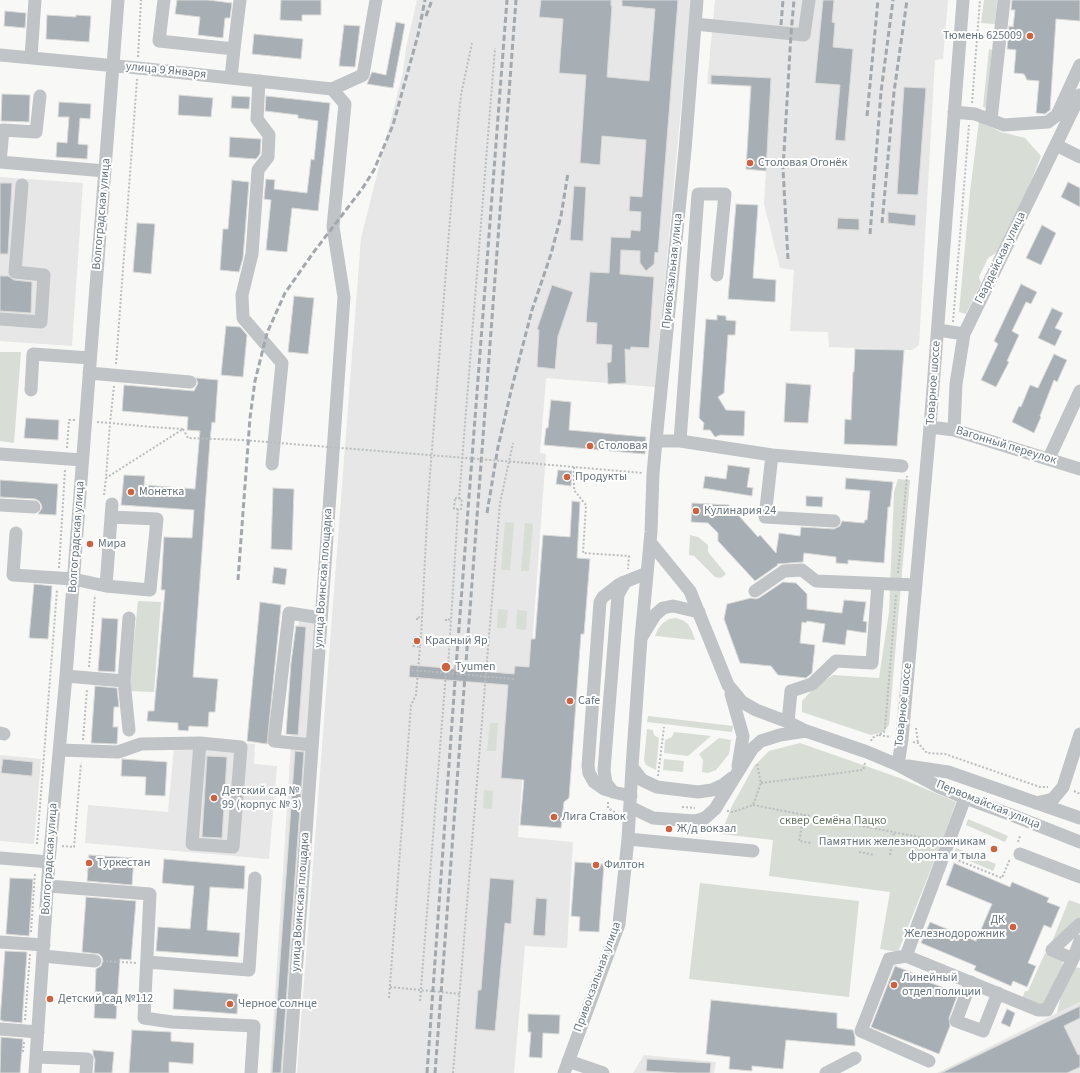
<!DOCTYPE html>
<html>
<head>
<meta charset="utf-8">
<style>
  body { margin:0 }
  canvas { display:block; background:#f8f8f6 }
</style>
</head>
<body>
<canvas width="1080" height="1073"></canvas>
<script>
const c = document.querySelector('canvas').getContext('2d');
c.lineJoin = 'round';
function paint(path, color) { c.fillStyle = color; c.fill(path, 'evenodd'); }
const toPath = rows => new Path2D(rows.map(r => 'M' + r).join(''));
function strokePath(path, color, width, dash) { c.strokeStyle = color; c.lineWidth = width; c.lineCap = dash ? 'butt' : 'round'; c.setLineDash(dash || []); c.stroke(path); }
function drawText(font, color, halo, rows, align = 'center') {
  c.font = font + ' "Source Sans 3",sans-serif'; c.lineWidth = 4; c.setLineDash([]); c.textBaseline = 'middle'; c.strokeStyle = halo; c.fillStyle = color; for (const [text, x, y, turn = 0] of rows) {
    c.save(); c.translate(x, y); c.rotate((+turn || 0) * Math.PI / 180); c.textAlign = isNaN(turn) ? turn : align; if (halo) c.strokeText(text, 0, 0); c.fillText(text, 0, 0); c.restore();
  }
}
const built = toPath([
  [417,0,691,0,655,387,546,378,540,453,546,454,518,837,573,842,567,948,525,946,514,1073,297,1073,361,238,403,72,406,48],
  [715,0,948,0,943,59,935,60,919,345,912,350,829,347,828,332,790,331,794,270,780,268,764,204,766,171,746,170,750,87,707,84],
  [0,177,83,183,72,346,0,341],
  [299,619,325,620,293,1073,270,1073],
  [197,739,255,744,254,764,277,766,269,859,85,843,88,805,168,812,174,748,196,750],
  [0,755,41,759,34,844,0,841],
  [1080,1002,1080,1073,937,1073,1057,1013],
  [644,1055,716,1062,714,1073,633,1073]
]);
const green = toPath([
  [984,0,997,0,995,24,981,23],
  [989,49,992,50,987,108,983,107],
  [979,121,1001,132,1025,138,1041,156,1005,247,988,258,979,277,981,283,966,314,959,312,970,192],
  [0,352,21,352,14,443,0,441],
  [898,479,910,480,889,725,883,732,871,735,802,712,802,701,815,687,833,675,879,678,889,612,894,492],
  [505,522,514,523,510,570,501,570],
  [525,523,533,524,529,571,521,571],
  [690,535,698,537,708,545,708,552,726,574,721,578,715,577,694,556,689,555],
  [138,601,161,602,154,692,129,691],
  [498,609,508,610,506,628,497,628],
  [517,610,527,611,526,630,516,629],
  [676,618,682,620,688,624,692,631,695,640,655,636,658,629,663,623,669,619],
  [648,716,733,726,732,732,647,722],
  [490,723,498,723,496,751,487,751],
  [647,729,653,730,654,735,659,738,656,770,646,765,644,760],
  [674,732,711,736,688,756,664,753,665,740,672,737],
  [719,738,731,740,729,754,716,770,708,773,702,772,703,760,699,754],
  [800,743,900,778,956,802,943,839,898,952,880,949,890,892,769,876,773,840,721,834,732,806,754,766,769,751],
  [664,759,684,761,683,772,663,770],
  [484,790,493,791,492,809,483,808],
  [968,819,1008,836,1005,842,966,825],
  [956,848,996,864,993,871,954,854],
  [700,883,859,901,849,997,689,979],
  [1069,900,1080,904,1080,917,1053,945,1051,944],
  [1045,953,1061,959,1063,964,1045,1005,1041,1006,1022,999,1025,991,1028,991],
  [1075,967,1080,968,1080,1002,1057,1013,1062,991]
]);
const building = toPath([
  [177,0,208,0,232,3,230,18,225,18,223,38,198,35,200,17,175,14,177,0],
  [281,0,321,0,321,15,302,15,302,21,280,20,281,0],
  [541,0,611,0,611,6,612,6,607,77,649,81,655,9,622,6,622,0,678,0,658,253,655,252,654,264,646,271,640,263,640,251,621,250,620,274,654,277,649,348,631,347,630,350,625,349,626,383,608,384,607,363,611,362,612,345,596,344,597,323,586,322,590,272,609,273,611,237,630,238,631,230,640,231,641,212,629,211,630,196,642,197,646,140,602,136,600,165,580,163,586,75,559,73,563,19,539,17,541,0],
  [823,0,834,0,832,22,835,23,833,47,853,49,845,141,835,140,840,85,815,83,823,0],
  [1012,0,1080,0,1080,21,1056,19,1050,110,1045,114,1036,113,1039,81,1027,80,1024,74,1014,73,1016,50,1007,49,1009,26,1013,27,1015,10,1011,10,1012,0],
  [5,11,26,13,25,28,4,26,5,11],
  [47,15,76,17,76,15,91,16,89,42,46,39,47,15],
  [396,22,405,24,393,88,367,84,372,72,386,75,396,22],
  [344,25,360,26,355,67,339,66,344,25],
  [254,34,303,39,301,59,252,54,254,34],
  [711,75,771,78,766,171,746,169,751,86,711,84,711,75],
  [904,87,926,88,918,195,897,194,904,87],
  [2,94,30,95,29,122,1,121,2,94],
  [179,95,213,98,211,117,178,115,179,95],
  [232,96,250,97,249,109,231,108,232,96],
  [266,96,330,103,318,211,292,208,287,252,266,250,271,200,264,199,266,179,275,180,274,189,307,193,311,159,314,160,318,121,298,118,298,115,265,111,266,96],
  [59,102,91,104,90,119,80,118,78,144,88,145,87,159,56,157,57,142,67,143,69,117,58,117,59,102],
  [230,137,261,139,260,154,256,159,229,157,230,137],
  [232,180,249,182,243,258,239,272,220,270,223,229,228,229,232,180],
  [1068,182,1080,188,1080,207,1061,197,1068,182],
  [0,183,12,183,8,254,0,254,0,183],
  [574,186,586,187,583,241,570,240,574,186],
  [736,204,758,205,753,278,776,280,775,302,728,299,736,204],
  [888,212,916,215,915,226,888,223,888,212],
  [838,218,859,219,859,230,837,229,838,218],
  [137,223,155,224,151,274,133,272,137,223],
  [1042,225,1056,233,1041,265,1026,258,1042,225],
  [0,276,8,276,14,280,32,282,31,313,0,311,0,276],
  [1021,284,1037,292,1031,304,1026,302,1012,331,1019,335,1007,361,1009,362,996,387,981,380,998,344,994,341,1021,284],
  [552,285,573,292,558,336,555,369,537,367,539,330,537,329,552,285],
  [294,296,314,298,308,354,288,352,294,296],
  [1052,308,1063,313,1055,328,1062,331,1055,346,1038,338,1052,308],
  [717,315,726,316,726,320,736,321,735,335,728,335,724,393,718,397,726,410,745,411,744,436,720,435,715,437,710,430,703,430,704,423,699,418,706,319,717,320,717,315],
  [226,326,240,327,247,335,243,377,221,375,226,326],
  [855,349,904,350,897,446,844,444,845,419,851,420,853,372,854,372,855,349],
  [1054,354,1067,360,1057,382,1054,380,1040,416,1041,417,1034,433,1012,422,1019,406,1021,407,1030,385,1038,388,1054,354],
  [196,378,218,380,215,423,212,422,210,440,193,677,218,679,215,712,209,712,208,727,189,726,188,731,178,730,178,723,147,721,148,711,154,711,165,590,161,590,164,537,192,538,194,510,121,505,124,475,145,476,144,485,195,489,200,431,187,430,188,417,122,411,124,385,194,391,198,383,196,378],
  [786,383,811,385,808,423,784,422,786,383],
  [551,400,571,402,569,430,646,437,645,454,544,445,546,428,548,428,551,400],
  [26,418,59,420,58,440,24,438,26,418],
  [728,465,750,468,747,487,753,488,752,496,703,488,705,476,726,479,728,465],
  [558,470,572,471,571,486,556,484,558,470],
  [846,478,893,482,890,507,888,507,884,563,848,560,848,564,836,563,836,557,804,553,803,562,777,564,778,565,755,581,718,541,718,533,708,523,691,522,692,503,729,505,758,537,760,535,776,553,779,533,800,536,801,527,834,529,840,526,842,521,864,523,865,520,867,520,870,491,845,489,846,478],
  [0,480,58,484,56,515,38,514,42,508,41,504,39,501,35,499,0,497,0,480],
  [273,488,294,489,292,550,271,549,273,488],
  [806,496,823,497,822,507,806,506,806,496],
  [572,501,580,502,577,558,590,559,584,634,581,634,569,798,564,802,561,828,520,825,524,780,501,778,508,685,409,677,410,665,514,674,515,666,529,667,531,639,535,639,543,535,570,537,572,501],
  [274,567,287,569,285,585,272,583,274,567],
  [783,582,796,583,807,594,807,609,842,613,844,600,866,602,863,621,867,622,866,633,847,630,845,645,822,642,825,624,807,621,806,623,802,622,800,643,815,645,812,673,806,678,778,675,771,666,740,663,724,619,727,604,751,598,755,599,759,598,783,582],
  [34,584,52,586,48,639,29,638,34,584],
  [260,602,281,605,267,744,247,741,260,602],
  [102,618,118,619,115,672,98,671,102,618],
  [296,626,306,627,298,735,286,734,291,663,296,626],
  [95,686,117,688,119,707,114,707,113,727,118,727,117,744,91,743,95,686],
  [295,751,304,752,281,1073,272,1073,295,751],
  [207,756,227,757,222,838,202,837,207,756],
  [3,759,33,762,32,776,1,773,3,759],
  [122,759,167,762,165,796,145,795,146,777,121,776,122,759],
  [89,855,134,858,132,885,87,881,89,855],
  [164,859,245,866,244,889,210,887,207,930,240,933,238,957,156,951,158,927,190,929,194,886,162,883,164,859],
  [575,862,604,864,599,932,579,931,580,917,571,916,575,862],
  [954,863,1010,887,1012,882,1049,898,1047,902,1060,907,1051,928,1044,925,1028,963,1036,966,1027,987,1013,981,1011,986,974,970,976,966,921,943,930,922,976,941,992,904,946,885,954,863],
  [10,878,33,879,29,936,6,934,10,878],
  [490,878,514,880,511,924,505,923,495,1031,475,1029,478,990,481,990,490,878],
  [86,897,136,901,131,960,120,959,116,1019,94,1018,96,969,101,966,103,961,102,957,99,954,82,952,86,897],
  [536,898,547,899,545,936,533,935,536,898],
  [5,951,27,952,22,1023,2,1021,2,1020,0,1020,5,951],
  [895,966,913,973,912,976,958,993,949,1018,950,1026,939,1054,871,1027,895,966],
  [174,989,238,994,237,1014,173,1009,174,989],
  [711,1000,837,1013,837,1028,853,1030,855,1037,855,1046,786,1040,783,1069,752,1066,752,1071,729,1069,730,1057,706,1054,711,1000],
  [1080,1006,1080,1018,1064,1026,1078,1055,1080,1054,1080,1067,1067,1073,941,1073,1080,1006],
  [1007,1009,1015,1013,1010,1027,1001,1023,1007,1009],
  [528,1014,560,1015,559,1034,543,1033,542,1058,529,1057,531,1032,528,1032,528,1014],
  [132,1030,171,1032,171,1041,194,1043,193,1064,169,1062,169,1073,129,1073,132,1030],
  [1,1037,23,1039,20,1073,0,1073,1,1037],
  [93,1050,114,1052,112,1073,94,1073,95,1060,93,1054,93,1050],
  [647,1059,711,1063,710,1073,678,1073,646,1071,647,1059]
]);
const path = toPath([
  [138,57,141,0],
  [972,103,980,0],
  [953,322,969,125],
  [116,364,137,79],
  [97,422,110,423,152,427,183,429,106,478,110,423,114,386],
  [183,429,188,438,242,440],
  [67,448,69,420,75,420],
  [528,463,643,473],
  [574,467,574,490,586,505,583,553,629,556,628,569],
  [104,495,106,478],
  [455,498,462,499,461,509,454,509,455,498],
  [459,499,495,48],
  [59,568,65,470],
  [898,573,907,476],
  [417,620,417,617,422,618],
  [446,621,446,619,452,620],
  [421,637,414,637,413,646,420,647,421,637,422,618,428,500,456,143,461,95,472,43],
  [89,667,95,595],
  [916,728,918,743],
  [879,735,891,737],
  [83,740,87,689],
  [871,741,872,738,884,732,885,728,896,595],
  [913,742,918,743,927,753,945,754,1040,787,1048,787],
  [658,776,664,727],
  [761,783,863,770,865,763],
  [1074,791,1080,794],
  [608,802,608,808,618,814],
  [753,805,919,837,935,847],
  [682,807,695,808],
  [727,811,733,812,753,805,761,783,757,764],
  [804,815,799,841,811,843],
  [1018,842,1020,836],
  [37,844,57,590],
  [62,846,74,847,81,763],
  [859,852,875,855],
  [890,855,894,832],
  [955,859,1002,878,1010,859],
  [31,932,35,873],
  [106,961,136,963],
  [390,987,460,994],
  [389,998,411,705,416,695,420,647],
  [420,1001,446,672,448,668,458,509],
  [25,1020,30,954],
  [23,1052,24,1042],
  [453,1073,500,503,513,443]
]);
const minor = toPath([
  [164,0,159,41,234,49,231,78],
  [695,24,804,35,809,0],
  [234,49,240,0],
  [0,55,138,68,332,89],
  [31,57,35,0],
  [259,81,257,119,269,135,268,157,258,170,252,254,242,295,243,318,282,363,272,464],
  [332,89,363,75,376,0],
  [40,96,36,132,3,130,0,162,105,171],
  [954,112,975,114,1004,125,1048,122,1057,115,1080,65],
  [991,120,1004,0],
  [1056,145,1080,157],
  [0,319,41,322,44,275,15,272,22,185],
  [938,330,964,334],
  [89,373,190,382],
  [31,390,33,354,90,358],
  [930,427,954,430,1080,469],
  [954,430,956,384,964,334,1080,95],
  [656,441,680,441,772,455,902,466],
  [680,441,698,194,725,194,717,275],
  [0,454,82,460],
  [772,455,765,517,834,521],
  [1049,458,1080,391],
  [0,505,34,507],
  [16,533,13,575,73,579,106,586,112,504],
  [650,542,690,591,728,685,742,702,756,710,788,722,806,731],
  [106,586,150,590,157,519,111,517],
  [755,591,784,571,802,570,816,581,916,585],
  [641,638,651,532,653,474,656,441,685,150,697,0],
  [66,676,124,681,129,618],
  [124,681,129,730],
  [731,694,743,736,738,766],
  [788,722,791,691,812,684,836,661,872,663,878,584],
  [0,733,4,734],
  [312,745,274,741,289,613,321,618],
  [60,750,118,752,141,744,200,743,241,747,233,847,192,844,200,743],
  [898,765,902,739,930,427,963,0],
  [908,766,948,772,1080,818],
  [632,767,642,780,657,787,698,792,712,790,723,785,732,778],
  [611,791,604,789,594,782,589,773,588,766,600,602,603,597,617,586,624,582],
  [631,796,613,792,606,783,604,770,618,595,624,584,627,581,647,573],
  [1036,803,1053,799,1063,787,1080,734],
  [630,807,653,818,695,821,705,818,715,809,752,749,761,741,780,735,806,731,867,752,898,765,939,787,965,798,1009,814,1080,842],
  [628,839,753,851],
  [1020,854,1080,877],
  [0,858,49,862],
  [48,886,150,894,144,1018,172,1022,254,1026,251,1073],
  [0,942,44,945],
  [43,956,95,961],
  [906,956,1038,1010,1047,1010,1073,959,1080,941],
  [1073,959,1052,950,1080,924],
  [147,962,249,970,255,878],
  [971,982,956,1021,983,1031,998,993],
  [0,1029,38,1032],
  [36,1057,87,1059,86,1073],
  [568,1061,603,1073],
  [929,1061,861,1031,889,959,906,956,965,798],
  [35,1073,49,862,66,676,118,0],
  [289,1073,344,297,333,227,345,104,332,89],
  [564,1073,619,924,628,839,632,767,641,638,655,615,663,608,673,606,699,612],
  [826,1073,855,1058]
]);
const rail = toPath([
  [426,16,432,0],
  [781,25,783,0],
  [867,116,878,0],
  [882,223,894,92,907,0],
  [870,234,881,92,893,0],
  [788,259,783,169,791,34,794,0],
  [487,513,498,447,512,387,532,310,551,254,561,216,568,173],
  [238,580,250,418,255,381,267,333,285,293,313,253,362,189,374,170,393,125,418,35,425,0],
  [427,1073,456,667,507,0],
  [435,1073,516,0]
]);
const pathBridge = toPath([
  [242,440,528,463],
  [412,670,514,679]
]);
const markers = [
  [1030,36,4,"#d0613f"],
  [750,163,4,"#d0613f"],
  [590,446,4,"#d0613f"],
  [567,477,4,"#d0613f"],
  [131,492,4,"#d0613f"],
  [696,511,4,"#d0613f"],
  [90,544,4,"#d0613f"],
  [417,641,4,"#d0613f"],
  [446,667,5,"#d0613f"],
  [570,701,4,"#d0613f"],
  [214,798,4,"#d0613f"],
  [554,817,4,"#d0613f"],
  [669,829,4,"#d0613f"],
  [994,849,4,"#d0613f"],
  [89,863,4,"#d0613f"],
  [596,865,4,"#d0613f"],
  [1013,927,4,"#d0613f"],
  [894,985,4,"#d0613f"],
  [50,999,4,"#d0613f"],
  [230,1004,4,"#d0613f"]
];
const poiNames = [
  ["Тюмень 625009",1022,36,"right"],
  ["Столовая Огонёк",758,163],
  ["Столовая",598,446],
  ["Продукты",575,477],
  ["Монетка",139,492],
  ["Кулинария 24",704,511],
  ["Мира",98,544],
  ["Красный Яр",425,641],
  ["Tyumen",455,667],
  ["Cafe",578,701],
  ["Детский сад №",222,791],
  ["99 (корпус № 3)",222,805],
  ["Лига Ставок",562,817],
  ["Ж/д вокзал",677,829],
  ["Памятник железнодорожникам",986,842,"right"],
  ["фронта и тыла",986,856,"right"],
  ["Туркестан",97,863],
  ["Филтон",604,865],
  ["ДК",1005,920,"right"],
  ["Железнодорожник",1005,934,"right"],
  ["Линейный",902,978],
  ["отдел полиции",902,992],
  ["Детский сад №112",58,999],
  ["Черное солнце",238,1004]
];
const streetNames = [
  ["улица 9 Января",166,71,6],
  ["Волгоградская улица",102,214,-85],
  ["Гвардейская улица",1001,258,-64],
  ["Привокзальная улица",673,271,-84],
  ["Товарное шоссе",934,383,-86],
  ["Вагонный переулок",1006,446,17],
  ["Волгоградская улица",77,537,-86],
  ["улица Воинская площадка",324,578,-86],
  ["Товарное шоссе",904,705,-84],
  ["Первомайская улица",988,805,22],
  ["Волгоградская улица",50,859,-86],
  ["улица Воинская площадка",301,902,-86],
  ["Привокзальная улица",598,977,-70]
];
const parkNames = [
  ["сквер Семёна Пацко",833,821]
];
paint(built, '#e6e7e6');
paint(green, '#d8ddd6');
paint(building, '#a8afb4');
strokePath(building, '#dadad8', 1);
strokePath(path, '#babdbf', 2, [2, 2]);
strokePath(minor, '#c0c4c7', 13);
strokePath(rail, '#a2a8ad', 3, [6, 3]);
strokePath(pathBridge, '#babdbf', 2, [2, 2]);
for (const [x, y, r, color] of markers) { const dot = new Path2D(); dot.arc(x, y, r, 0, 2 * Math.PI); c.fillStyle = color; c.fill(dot); strokePath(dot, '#fff', 1.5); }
drawText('12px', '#66747e', '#fff', poiNames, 'left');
drawText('12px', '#66747e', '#fff', streetNames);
drawText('12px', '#687765', '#fff', parkNames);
</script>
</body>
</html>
